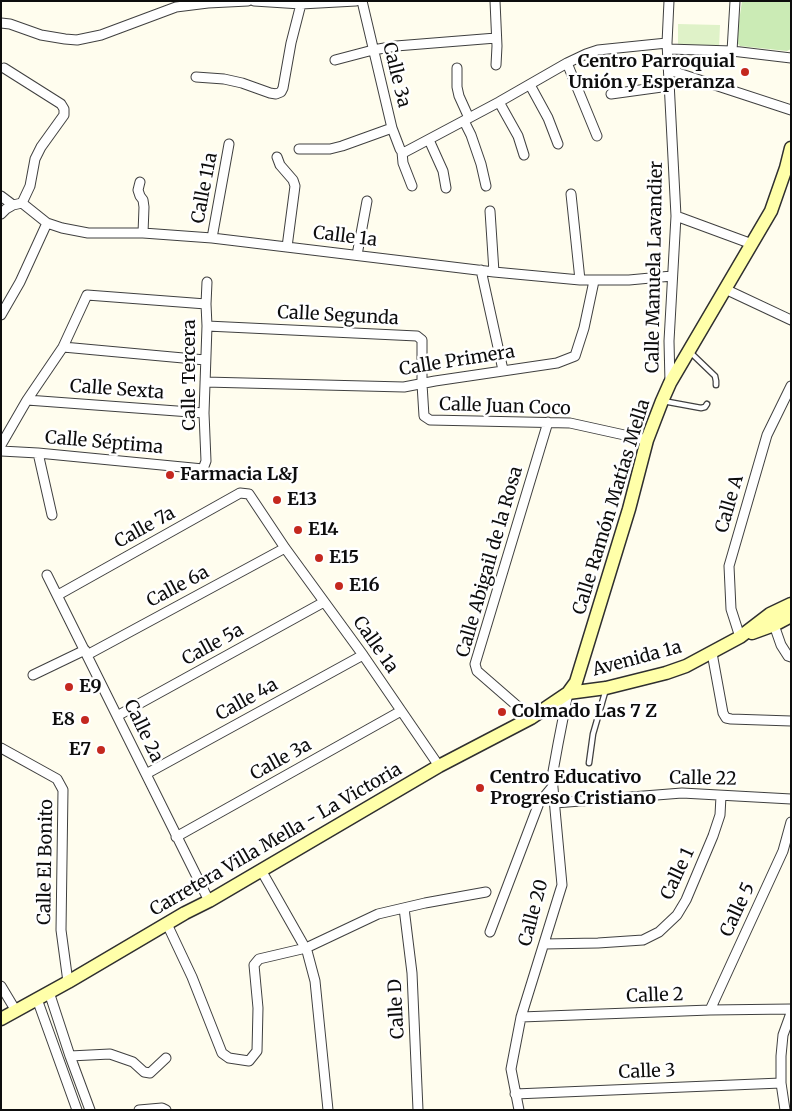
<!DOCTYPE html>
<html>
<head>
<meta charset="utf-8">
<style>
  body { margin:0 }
  #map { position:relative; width:792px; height:1111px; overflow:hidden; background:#fffdee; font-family:Merriweather,serif }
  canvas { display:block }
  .frame { position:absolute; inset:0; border:2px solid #0d0d0d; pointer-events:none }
</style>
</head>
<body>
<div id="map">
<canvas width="792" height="1111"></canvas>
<div class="frame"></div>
</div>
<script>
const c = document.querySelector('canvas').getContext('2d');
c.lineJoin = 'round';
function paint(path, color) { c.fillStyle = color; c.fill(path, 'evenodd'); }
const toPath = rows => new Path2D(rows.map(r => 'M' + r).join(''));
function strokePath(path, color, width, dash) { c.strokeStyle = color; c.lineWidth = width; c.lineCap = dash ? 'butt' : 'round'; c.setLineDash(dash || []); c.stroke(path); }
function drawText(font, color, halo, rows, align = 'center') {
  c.font = font + ' Merriweather,serif'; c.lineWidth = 5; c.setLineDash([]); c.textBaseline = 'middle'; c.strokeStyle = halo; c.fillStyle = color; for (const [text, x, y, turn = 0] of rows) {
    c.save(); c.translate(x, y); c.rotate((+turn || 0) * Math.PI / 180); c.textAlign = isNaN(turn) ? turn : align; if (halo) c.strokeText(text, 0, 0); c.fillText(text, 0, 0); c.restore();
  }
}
const green = toPath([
  [742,1,791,1,791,49,787,51,740,46,736,42]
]);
const pitch = toPath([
  [678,24,720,25,719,48,678,47]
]);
const service = toPath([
  [690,352,715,376,716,381,716,385],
  [663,401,701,408,705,407,707,404],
  [589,763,593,734,606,689]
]);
const minor = toPath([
  [254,1,301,4,356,1],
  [362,1,392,128,400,149,402,152,405,152,499,102,567,63,586,54,598,50,667,43],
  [495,1,497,46,496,65],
  [669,1,667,43,676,216,669,341,670,383],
  [1,23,10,24,41,35,65,39,77,40,101,35,176,7,208,3,248,1],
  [668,49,732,51,791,58],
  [732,51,735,1],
  [335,60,373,50,396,46,496,38],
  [567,63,597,136],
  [457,68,457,87,459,96,469,118],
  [669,70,791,110],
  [196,77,224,79,242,83,270,93,276,94,281,92,283,88,291,43,301,4],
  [530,85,548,118,558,144],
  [611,94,669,86],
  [499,102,518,136,524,155],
  [464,121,471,135,481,164,486,186],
  [429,140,443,171,446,188],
  [299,149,330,149,342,146,392,128],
  [402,152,403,163,412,186],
  [277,157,280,165,293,180,295,186,287,247],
  [140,182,138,190,140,196,143,200,144,207,143,233],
  [571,194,580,280],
  [1,196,13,205],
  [22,203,47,223,62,228,88,233,143,233,212,238,494,272,580,280,629,280,672,276],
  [490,211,494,272],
  [1,214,6,209,13,205,22,203,30,186,35,159,41,147,64,115,64,109,61,104,4,68],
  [676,216,752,244],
  [212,238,229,144],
  [357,255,367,201],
  [481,270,503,370],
  [725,289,791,320],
  [1,315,20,282,47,223],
  [207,326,417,336,422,340,422,384,424,416,430,420,570,423,647,440],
  [63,347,205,360],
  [205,382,404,387,435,381,557,363,575,356,584,328,594,281],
  [27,400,204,413],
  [1,445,27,400,63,347,87,295,206,304],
  [1,451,38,453,203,469,206,461,204,413,207,326,206,304,207,282],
  [38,453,52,515],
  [47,575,209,901],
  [58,595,240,493,249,494,285,548,363,655,439,766],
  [774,625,781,645,788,656,791,657],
  [740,637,731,609,729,566,767,435,791,386],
  [712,653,723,713,726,718,731,719,791,721],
  [87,655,285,548],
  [33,675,85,650],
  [117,716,324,602],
  [531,718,477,671,475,664,548,422],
  [1,748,57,779,63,790,61,930,68,982],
  [146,774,363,655],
  [555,803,682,793,791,799],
  [176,837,401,711],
  [261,870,307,951,315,981,328,1110],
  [404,908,412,973,418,1110],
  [167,924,192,977,222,1053,229,1058,249,1061,257,1051,258,1008,254,965,259,959,306,948,378,914,425,903,486,892],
  [490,932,539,803,553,786],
  [544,944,598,943,643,940,659,932,677,915,686,900,713,836,720,815,721,796],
  [1,986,16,1011],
  [49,992,70,1056,90,1110],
  [37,999,77,1110],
  [710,1010,783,851,791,822],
  [521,1017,710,1010,791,1009],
  [70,1056,110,1054,133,1062,144,1072,150,1073,166,1058],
  [515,1094,781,1083],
  [139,1110,162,1108,166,1110],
  [519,1110,511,1069,521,1017,562,885,552,777,558,744,568,693],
  [785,1110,781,1083,781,1056,783,1035,791,1013]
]);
const secondary = toPath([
  [752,633,774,625,791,616],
  [568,693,606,688,666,673,686,666,740,637,770,614,791,604],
  [1,1019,68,982,185,913,209,901,439,766,531,718,568,693,576,682,629,509,647,440,662,401,670,383,771,211,786,168,791,148]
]);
const markers = [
  [745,72,5,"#c4281e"],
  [170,475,5,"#c4281e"],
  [277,500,5,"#c4281e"],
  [298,530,5,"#c4281e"],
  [319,558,5,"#c4281e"],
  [339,586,5,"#c4281e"],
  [69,687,5,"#c4281e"],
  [502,712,5,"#c4281e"],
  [85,720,5,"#c4281e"],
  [101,750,5,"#c4281e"],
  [480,788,5,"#c4281e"]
];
const poiNames = [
  ["Centro Parroquial",735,62,"right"],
  ["Unión y Esperanza",735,83,"right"],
  ["Farmacia L&J",180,475],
  ["E13",287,500],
  ["E14",308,530],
  ["E15",329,558],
  ["E16",349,586],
  ["E9",79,687],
  ["Colmado Las 7 Z",512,712],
  ["E8",75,720,"right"],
  ["E7",91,750,"right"],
  ["Centro Educativo",490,778],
  ["Progreso Cristiano",490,799]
];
const streetNames = [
  ["Calle 3a",396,75,76],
  ["Calle 11a",205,188,-79],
  ["Calle 1a",345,237,7],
  ["Calle Manuela Lavandier",655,267,-89],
  ["Calle Segunda",338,316,3],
  ["Calle Primera",457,361,-9],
  ["Calle Tercera",190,375,-90],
  ["Calle Sexta",117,390,4],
  ["Calle Juan Coco",505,407,2],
  ["Calle Séptima",104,443,5],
  ["Calle A",730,504,-74],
  ["Calle Ramón Matías Mella",612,507,-73],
  ["Calle 7a",145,528,-29],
  ["Calle Abigail de la Rosa",490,562,-74],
  ["Calle 6a",178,587,-28],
  ["Calle 5a",213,645,-29],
  ["Calle 1a",375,645,55],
  ["Avenida 1a",637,659,-15],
  ["Calle 4a",247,700,-29],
  ["Calle 2a",143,731,64],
  ["Calle 3a",281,760,-29],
  ["Calle 22",703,779,1],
  ["Carretera Villa Mella - La Victoria",276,840,-30],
  ["Calle El Bonito",46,862,-89],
  ["Calle 1",678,874,-65],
  ["Calle 5",738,910,-65],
  ["Calle 20",534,913,-75],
  ["Calle 2",655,996,-2],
  ["Calle D",397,1009,-93],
  ["Calle 3",647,1072,-2]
];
paint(green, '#cbebb5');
paint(pitch, '#dff2c8');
strokePath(service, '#404040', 7);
strokePath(minor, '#404040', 11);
strokePath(secondary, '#2f2f2f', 15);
strokePath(service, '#fff', 4.5);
strokePath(minor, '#fff', 9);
strokePath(secondary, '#ffffa9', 12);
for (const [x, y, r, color] of markers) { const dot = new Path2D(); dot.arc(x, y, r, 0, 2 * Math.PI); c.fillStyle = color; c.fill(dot); strokePath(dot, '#fff', 2); }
drawText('bold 18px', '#0d0d0d', '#fff', poiNames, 'left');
drawText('18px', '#0d0d0d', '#fff', streetNames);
</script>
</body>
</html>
